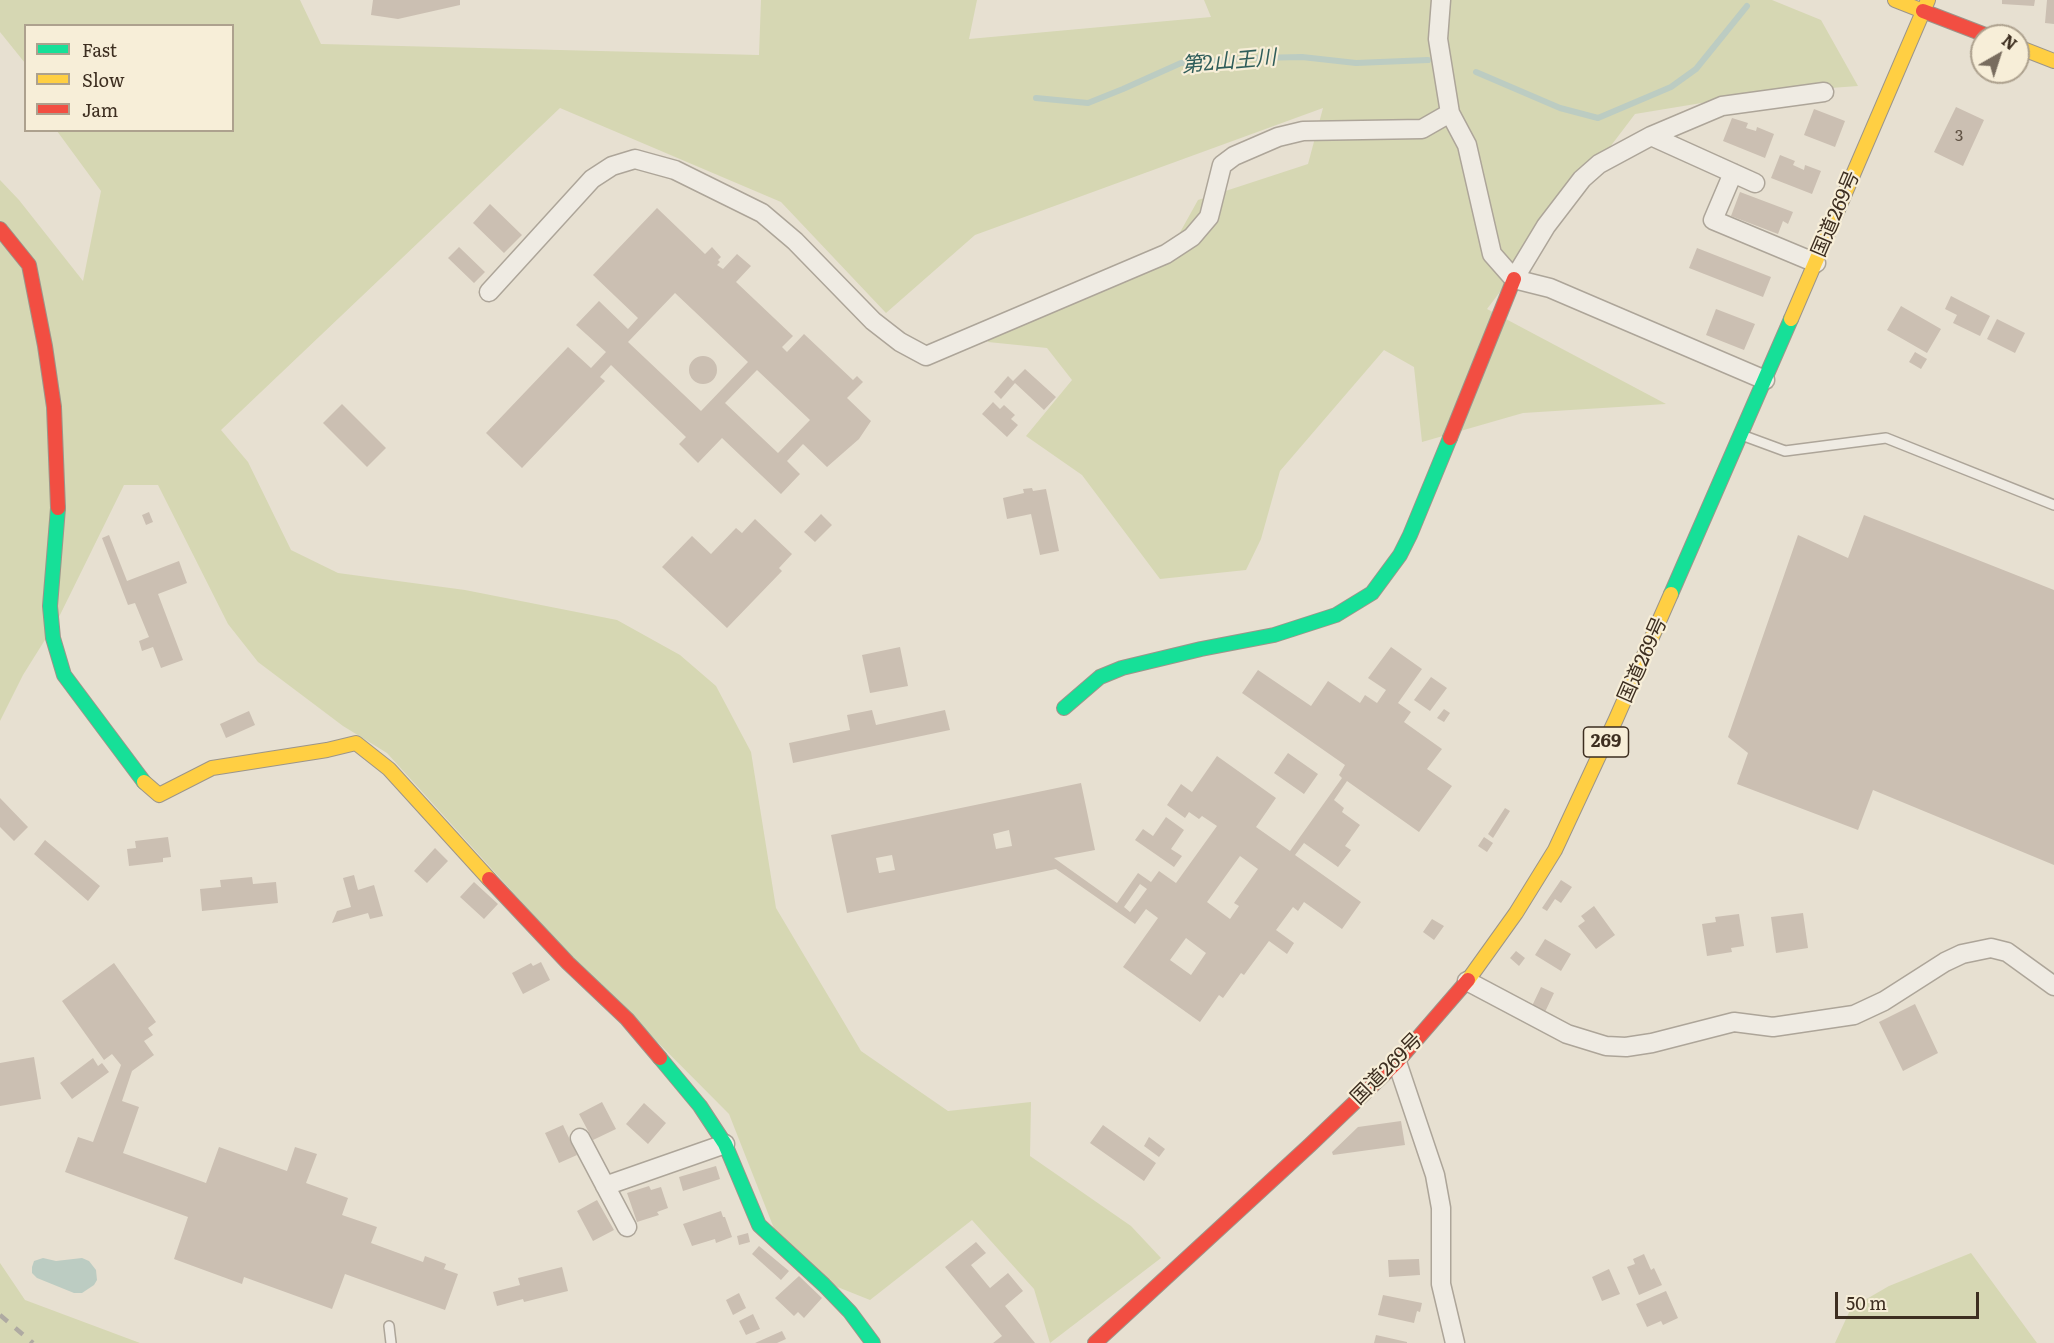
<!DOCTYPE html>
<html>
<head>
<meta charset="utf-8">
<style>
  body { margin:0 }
  #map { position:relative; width:2054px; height:1343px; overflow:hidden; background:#e7e0d1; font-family:Literata,serif }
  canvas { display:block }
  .legend { position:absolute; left:24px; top:24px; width:210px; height:108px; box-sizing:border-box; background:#f7eed8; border:2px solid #ada18e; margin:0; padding:8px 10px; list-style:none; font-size:18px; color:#3d2e20 }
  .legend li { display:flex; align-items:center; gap:12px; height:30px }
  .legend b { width:30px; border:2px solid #ada18e }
  .north { position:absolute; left:1970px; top:24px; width:60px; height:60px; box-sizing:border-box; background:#f7eed8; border:2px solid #ada18e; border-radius:50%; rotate:39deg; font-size:16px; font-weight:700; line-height:24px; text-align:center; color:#3d2e20 }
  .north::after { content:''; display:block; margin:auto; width:21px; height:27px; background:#786c5e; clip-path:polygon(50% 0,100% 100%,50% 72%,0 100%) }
  .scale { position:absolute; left:1835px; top:1292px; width:144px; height:27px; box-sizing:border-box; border:3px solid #3d2e20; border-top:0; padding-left:8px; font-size:18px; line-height:21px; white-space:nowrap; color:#3d2e20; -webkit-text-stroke:4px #f7eed8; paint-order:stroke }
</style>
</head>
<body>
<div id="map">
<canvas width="2054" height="1343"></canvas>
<ul class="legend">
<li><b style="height:8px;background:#16e098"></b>Fast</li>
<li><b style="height:8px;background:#ffcf43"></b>Slow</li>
<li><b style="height:8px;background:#f24e42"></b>Jam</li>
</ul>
<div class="north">N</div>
<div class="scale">50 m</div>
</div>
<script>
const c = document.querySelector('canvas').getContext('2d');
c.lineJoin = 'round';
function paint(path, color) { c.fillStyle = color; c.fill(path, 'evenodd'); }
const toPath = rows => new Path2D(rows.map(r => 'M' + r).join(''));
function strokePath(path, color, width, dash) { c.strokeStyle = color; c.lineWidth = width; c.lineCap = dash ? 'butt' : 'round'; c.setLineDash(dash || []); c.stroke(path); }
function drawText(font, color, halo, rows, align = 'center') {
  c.font = font + ' Literata,"Noto Sans JP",serif'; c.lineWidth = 4.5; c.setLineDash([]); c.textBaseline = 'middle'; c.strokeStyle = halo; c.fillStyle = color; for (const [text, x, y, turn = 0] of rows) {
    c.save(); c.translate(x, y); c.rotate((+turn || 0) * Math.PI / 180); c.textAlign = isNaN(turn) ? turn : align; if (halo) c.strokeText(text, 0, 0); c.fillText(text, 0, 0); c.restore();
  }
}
const green = toPath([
  [0,0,300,0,321,44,759,55,761,0,977,0,969,39,1211,17,1204,0,1772,0,1821,20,1858,86,1762,93,1635,114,1487,309,1666,404,1523,413,1422,442,1414,367,1384,350,1280,471,1261,539,1246,570,1160,579,1082,475,1026,436,1072,380,1047,348,988,342,990,327,1173,245,1198,200,1308,164,1323,108,975,235,886,313,781,202,560,108,221,430,248,462,291,550,338,573,465,590,617,620,680,655,716,686,751,752,776,908,861,1051,948,1111,1031,1102,1030,1156,1131,1226,1161,1258,1050,1343,1034,1289,972,1220,870,1300,825,1282,775,1231,729,1114,556,940,387,753,343,726,258,662,228,624,158,485,124,485,58,619,23,675,0,721,0,180,19,200,83,281,101,191,57,131,232,130,232,26,26,26,25,63,0,32],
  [1971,1253,2037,1343,1835,1343,1851,1308,1889,1286],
  [0,1263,25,1300,140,1343,0,1343]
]);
const water = toPath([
  [43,1258,56,1261,82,1258,89,1261,96,1270,97,1280,94,1285,82,1293,74,1293,37,1278,32,1273,32,1267,34,1261]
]);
const stream = toPath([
  [1476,72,1560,108,1598,118,1671,87,1696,69,1747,6],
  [1036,98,1088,103,1123,89,1181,63,1256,58,1302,57,1356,63,1428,60]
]);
const building = toPath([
  [373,0,460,0,460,5,398,19,371,15],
  [2002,0,2035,0,2034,6,2002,4],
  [2047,0,2054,0,2054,24,2045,23],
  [1956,107,1984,120,1963,166,1934,152],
  [1814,109,1845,121,1835,147,1804,135],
  [1732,118,1748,123,1746,128,1756,131,1757,127,1774,134,1765,158,1723,141],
  [1780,155,1795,161,1793,165,1804,170,1805,165,1821,171,1812,194,1771,178],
  [1740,192,1793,212,1788,224,1783,221,1778,234,1731,216],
  [490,204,522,235,504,253,473,223],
  [657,208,705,254,712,247,721,257,718,260,720,262,717,265,723,269,737,254,751,266,736,282,793,336,782,347,787,352,804,334,853,380,857,376,863,382,847,398,871,421,859,439,827,467,803,444,787,461,800,474,781,494,722,438,698,463,679,444,686,437,611,365,600,377,605,381,522,468,486,433,568,347,591,368,606,352,576,325,599,301,628,329,638,318,593,275],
  [675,293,748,362,701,411,628,342],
  [757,370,810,420,778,453,725,403],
  [459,247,485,272,474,283,448,258],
  [1697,248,1771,277,1763,297,1689,268],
  [1951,296,1990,316,1980,336,1953,323,1957,315,1945,309],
  [1901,306,1941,329,1927,353,1887,330],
  [1716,309,1755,324,1744,350,1706,335],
  [1997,319,2025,333,2015,353,1987,339],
  [1915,352,1927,359,1921,369,1909,362],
  '689 370a14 14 0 1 1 28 0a14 14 0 1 1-28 0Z',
  [1025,369,1056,397,1044,410,1015,383,1001,399,994,392,1008,376,1013,381],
  [993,402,1000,409,1004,405,1015,415,1011,419,1018,425,1007,437,982,414],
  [342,404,386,448,367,467,323,423],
  [1032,488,1033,491,1046,489,1059,551,1040,555,1031,514,1007,519,1003,498,1024,493,1023,489],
  [149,512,153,522,146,525,142,515],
  [821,514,832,525,815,542,804,532],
  [1864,515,2054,590,2054,865,1873,790,1858,830,1737,784,1748,753,1728,737,1798,535,1848,558],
  [755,519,792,554,779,568,782,571,727,628,662,567,692,536,711,554,736,528,742,533],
  [109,535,127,581,179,561,187,583,158,594,183,660,161,668,153,647,142,651,139,641,149,637,135,603,128,605,102,538],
  [900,647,908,686,870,693,862,655],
  [1391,647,1422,669,1398,703,1411,712,1404,722,1442,749,1427,769,1452,786,1419,832,1347,781,1334,800,1344,808,1342,812,1360,825,1345,846,1351,850,1338,867,1304,843,1295,855,1361,902,1342,929,1304,902,1298,911,1293,907,1276,930,1294,943,1287,954,1269,941,1244,975,1241,973,1223,998,1219,995,1200,1022,1123,967,1158,918,1146,909,1135,924,1056,869,847,913,831,835,1081,783,1095,850,1054,858,1117,903,1138,873,1151,882,1159,871,1176,883,1217,826,1202,816,1199,819,1189,812,1185,818,1167,805,1181,784,1192,792,1217,756,1276,798,1256,827,1290,851,1342,778,1339,775,1345,765,1242,693,1258,670,1311,706,1328,681,1360,703,1365,695,1377,703,1386,690,1368,678],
  [1009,830,1012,846,996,849,993,834],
  [892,855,895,870,879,873,876,858],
  [1240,856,1258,869,1234,903,1239,906,1230,919,1207,902],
  [1140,884,1147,889,1130,912,1124,907],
  [1186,938,1206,953,1191,975,1170,960],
  [1431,677,1447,688,1430,711,1414,700],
  [1444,709,1450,713,1444,722,1437,718],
  [872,710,876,725,945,710,950,730,793,763,789,743,850,730,847,715],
  [249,711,255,725,226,738,220,724],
  [1288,753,1318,774,1304,794,1274,773],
  [0,798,28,827,14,841,0,827],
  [1505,808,1510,811,1493,838,1488,834],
  [1166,817,1184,830,1171,849,1182,856,1174,867,1135,840,1143,829,1153,836],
  [168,837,171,857,163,858,163,862,129,866,127,849,136,848,135,841],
  [1484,837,1493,843,1487,852,1478,846],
  [45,840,100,886,88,901,34,854],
  [435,848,448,861,427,883,414,871],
  [354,875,358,890,374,885,383,916,370,919,368,913,332,923,337,911,351,907,343,878],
  [252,877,253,884,276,882,278,903,202,911,200,889,221,887,220,880],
  [1561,880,1572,887,1561,903,1555,899,1547,911,1542,908],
  [474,882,498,904,484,919,460,897],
  [1594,906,1615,935,1596,949,1578,926,1585,921,1581,916],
  [1803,913,1808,948,1776,953,1771,917],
  [1739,914,1744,946,1731,948,1732,952,1707,956,1702,924,1716,922,1715,917],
  [1432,919,1444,926,1434,940,1423,932],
  [1545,939,1571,954,1561,971,1535,955],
  [1516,951,1525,958,1519,966,1510,958],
  [541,962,550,980,523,994,512,973,531,963,533,966],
  [114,963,156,1022,148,1028,153,1035,144,1041,154,1055,132,1071,122,1101,139,1107,123,1153,206,1183,219,1147,287,1171,295,1147,317,1154,306,1183,348,1198,342,1215,377,1227,371,1243,423,1262,425,1256,446,1264,444,1269,458,1274,445,1310,345,1274,332,1309,244,1277,242,1284,174,1259,188,1217,65,1172,78,1137,93,1142,121,1065,112,1054,104,1060,62,1001],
  [1541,987,1554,993,1545,1012,1532,1006],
  [1915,1004,1938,1053,1903,1071,1879,1022],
  [34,1057,41,1099,0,1106,0,1063],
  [93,1058,98,1066,102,1063,109,1072,72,1099,60,1083],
  [602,1102,616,1129,593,1140,579,1114],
  [644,1103,666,1123,648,1144,626,1124],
  [1401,1121,1405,1145,1333,1155,1332,1152,1358,1127],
  [563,1125,577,1155,559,1163,545,1133],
  [1103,1125,1156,1163,1144,1181,1090,1143],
  [1149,1137,1165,1149,1159,1157,1144,1146],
  [716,1166,720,1179,683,1191,679,1177],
  [649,1186,651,1190,661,1187,668,1208,657,1212,659,1215,637,1222,627,1193],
  [597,1200,614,1230,593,1241,577,1211],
  [721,1211,723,1217,725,1217,732,1237,716,1243,715,1239,692,1246,683,1224],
  [748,1233,750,1242,739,1245,737,1236],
  [976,1242,986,1253,971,1265,990,1288,1008,1273,1023,1291,1005,1306,1035,1343,993,1343,1002,1336,945,1267],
  [759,1246,789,1271,781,1280,752,1254],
  [1644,1254,1651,1270,1654,1268,1662,1285,1639,1295,1627,1267,1635,1264,1633,1259],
  [1419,1259,1420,1275,1389,1277,1388,1260],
  [562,1267,568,1291,524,1302,523,1299,497,1306,493,1292,520,1285,518,1278],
  [1609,1269,1620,1294,1602,1301,1592,1277],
  [799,1276,822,1298,804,1318,798,1312,794,1316,775,1298],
  [1666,1291,1678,1318,1663,1325,1661,1321,1647,1327,1636,1304],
  [739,1293,746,1308,733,1315,726,1300],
  [1383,1295,1422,1303,1420,1312,1417,1311,1414,1323,1378,1315],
  [753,1314,760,1329,746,1335,739,1321],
  [782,1331,786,1339,777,1343,755,1343],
  [1376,1335,1407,1342,1407,1343,1374,1343]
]);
const lane = toPath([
  [1747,437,1785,451,1886,438,2054,505],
  [389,1326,391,1343]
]);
const street = toPath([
  [1441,0,1438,39,1450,113,1467,145,1492,254,1514,279,1550,288,1765,380],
  [1651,136,1755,183],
  [1733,173,1713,220,1816,263],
  [1514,279,1546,226,1582,179,1599,164,1651,136,1722,106,1824,92],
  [489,292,592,179,612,166,635,159,675,170,762,213,795,241,873,321,900,342,926,356,1166,254,1192,237,1209,217,1222,165,1234,156,1278,137,1303,131,1422,129,1450,113],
  [1467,981,1567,1034,1606,1046,1626,1047,1652,1043,1734,1022,1773,1027,1854,1015,1884,1001,1945,962,1962,954,1991,948,2007,952,2054,986],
  [1397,1062,1435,1175,1441,1208,1441,1284,1455,1343],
  [580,1138,627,1227],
  [605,1186,725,1144]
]);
const fast = toPath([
  [58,508,50,606,53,638,64,675,144,782],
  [1671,594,1791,319],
  [1064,708,1100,677,1122,668,1201,649,1274,635,1336,615,1372,593,1400,555,1410,535,1450,438],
  [660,1058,700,1106,725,1144,759,1225,824,1285,850,1312,873,1343]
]);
const slow = toPath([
  [1895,0,1923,11],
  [2018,47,2054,61],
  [1791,319,1928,0],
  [144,782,159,795,212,768,327,750,356,743,389,769,489,879],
  [1468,980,1516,913,1555,850,1616,719,1671,594]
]);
const jam = toPath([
  [1923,11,1988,36],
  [0,229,29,265,45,346,54,407,58,508],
  [1450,438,1514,279],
  [489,879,568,963,627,1019,660,1058],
  [1095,1343,1310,1145,1397,1062,1468,980]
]);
const rail = toPath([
  [0,1315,33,1343]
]);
const numberNames = [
  ["3",1959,136]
];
const shields = [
  [1606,742,45]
];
const shieldNames = [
  ["269",1606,742]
];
const streetNames = [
  ["国道269号",1836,214,-67],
  ["国道269号",1643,660,-66],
  ["国道269号",1387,1069,-45]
];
const waterNames = [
  ["第2山王川",1229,62,-5]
];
paint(green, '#d6d7b3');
paint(water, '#bcccc2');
strokePath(stream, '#bcccc2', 6);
paint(building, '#cbbfb2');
strokePath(lane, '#ada599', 12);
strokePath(street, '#ada599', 21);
strokePath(fast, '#9c958a', 16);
strokePath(slow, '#9c958a', 16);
strokePath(jam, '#9c958a', 16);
strokePath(lane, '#efebe3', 9);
strokePath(street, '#efebe3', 18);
strokePath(fast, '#16e098', 14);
strokePath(slow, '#ffcf43', 14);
strokePath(jam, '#f24e42', 14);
strokePath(rail, '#afaaa2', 4.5, [10, 10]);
drawText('16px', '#605244', null, numberNames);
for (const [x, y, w] of shields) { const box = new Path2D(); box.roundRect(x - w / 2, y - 15, w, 30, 4.5); c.fillStyle = '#f7eed8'; c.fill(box); strokePath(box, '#3d2e20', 1.5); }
drawText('bold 18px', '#3d2e20', null, shieldNames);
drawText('20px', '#3d2e20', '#f7eed8', streetNames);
drawText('italic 21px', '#2f5d5a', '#f7eed8', waterNames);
</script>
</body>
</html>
